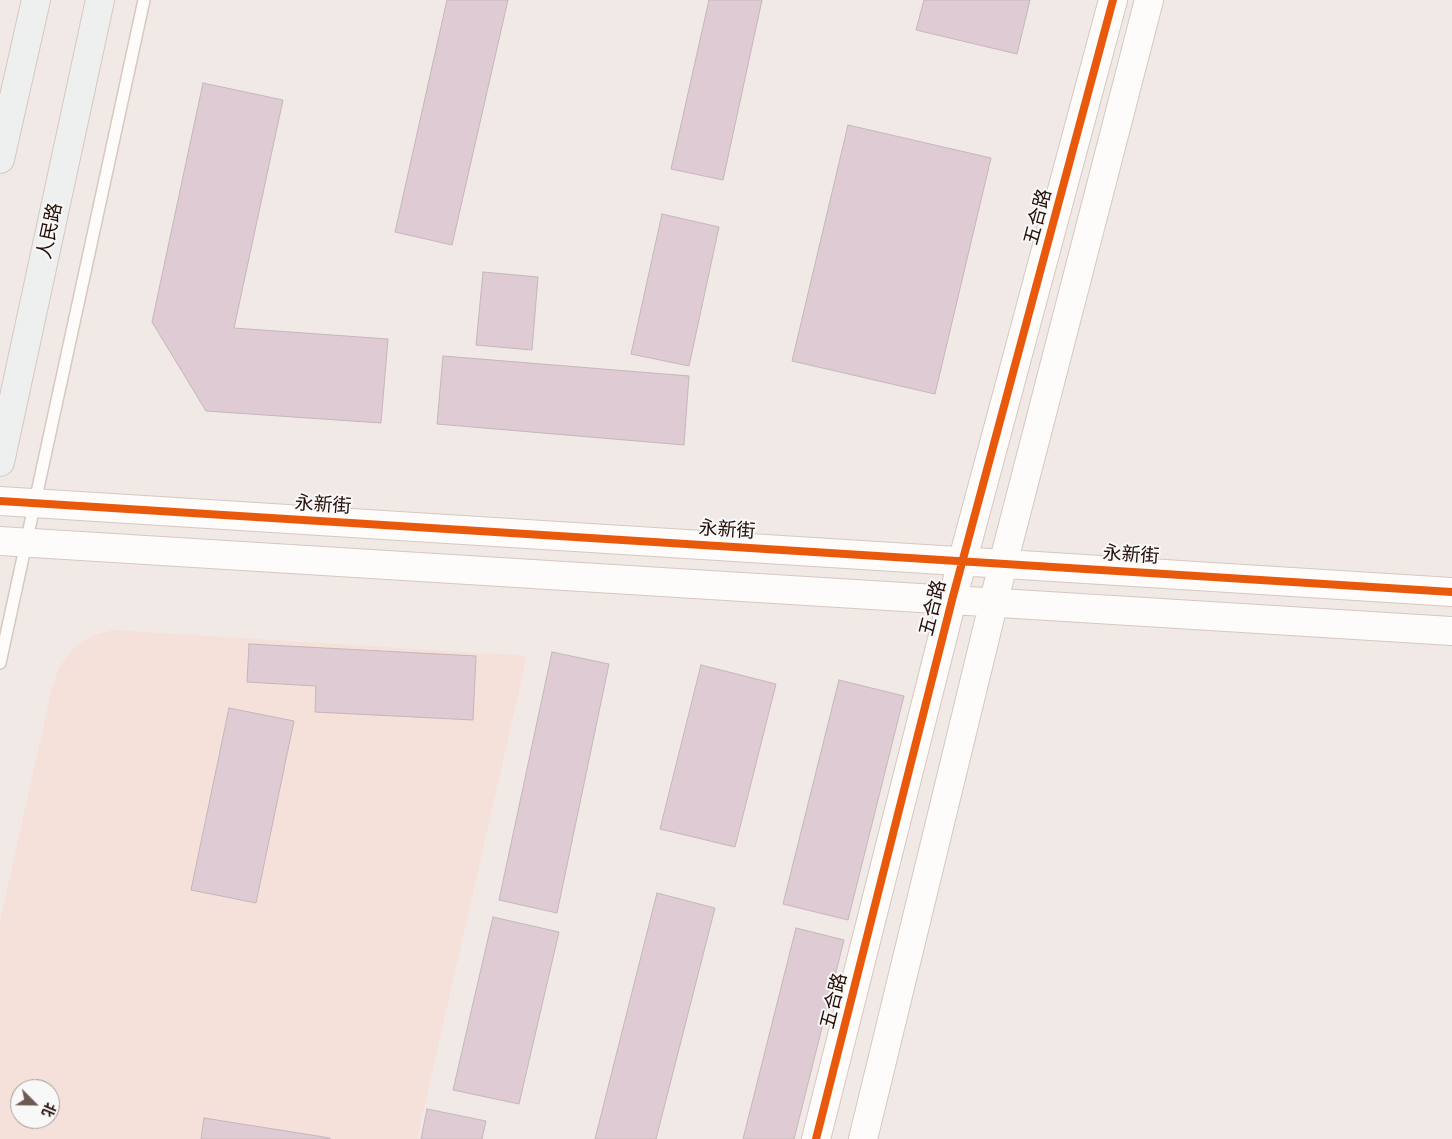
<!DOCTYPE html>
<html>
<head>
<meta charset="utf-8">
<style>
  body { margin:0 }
  #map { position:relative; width:1452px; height:1139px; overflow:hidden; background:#f1e9e6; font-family:"Alegreya Sans","Noto Sans SC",sans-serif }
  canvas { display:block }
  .north { position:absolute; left:10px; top:1079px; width:50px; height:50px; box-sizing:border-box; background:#f8f8f8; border:1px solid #a39a97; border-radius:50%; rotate:113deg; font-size:14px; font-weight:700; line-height:20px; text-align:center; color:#240e06 }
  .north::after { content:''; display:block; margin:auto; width:18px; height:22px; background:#6c5b54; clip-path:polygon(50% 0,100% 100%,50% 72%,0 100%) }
</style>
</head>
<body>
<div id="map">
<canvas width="1452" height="1139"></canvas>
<div class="north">北</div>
</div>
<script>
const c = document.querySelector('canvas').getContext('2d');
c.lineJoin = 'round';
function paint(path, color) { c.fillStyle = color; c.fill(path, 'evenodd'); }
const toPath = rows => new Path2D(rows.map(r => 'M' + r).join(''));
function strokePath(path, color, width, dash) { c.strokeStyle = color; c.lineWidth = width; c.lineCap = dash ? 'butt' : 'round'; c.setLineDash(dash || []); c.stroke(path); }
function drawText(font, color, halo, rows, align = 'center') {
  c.font = font + ' "Alegreya Sans","Noto Sans SC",sans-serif'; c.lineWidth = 4; c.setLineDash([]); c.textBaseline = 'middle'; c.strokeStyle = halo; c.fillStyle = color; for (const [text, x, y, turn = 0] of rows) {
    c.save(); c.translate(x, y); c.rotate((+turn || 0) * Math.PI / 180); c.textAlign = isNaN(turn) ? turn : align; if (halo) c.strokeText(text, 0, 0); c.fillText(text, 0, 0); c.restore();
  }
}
const built = toPath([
  [113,630,527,656,417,1139,0,1139,0,921,52,688,59,667,73,649,91,636],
  [20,1089,50,1089,50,1119,20,1119]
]);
const building = toPath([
  [447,0,508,0,452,245,395,232,447,0],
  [709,0,762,0,723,180,671,169,709,0],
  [924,0,1030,0,1017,54,916,30,924,0],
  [203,83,283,100,234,328,388,339,381,423,206,411,152,322,203,83],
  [848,125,991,158,935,394,792,361,848,125],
  [662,214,719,227,689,366,631,354,662,214],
  [483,272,538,277,532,350,476,345,483,272],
  [443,356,689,376,684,445,437,424,443,356],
  [249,644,476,656,473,720,315,712,316,686,247,682,249,644],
  [552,652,609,664,557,913,499,900,552,652],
  [701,665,776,684,735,847,660,829,701,665],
  [839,680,904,696,848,920,783,904,839,680],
  [229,708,294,721,256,903,191,890,229,708],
  [657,893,715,908,656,1139,595,1139,657,893],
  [493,917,559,932,519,1104,453,1090,493,917],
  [796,928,844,940,794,1139,743,1139,796,928],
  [427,1109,486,1121,482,1139,421,1139,427,1109],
  [204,1118,330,1138,330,1139,201,1139,204,1118]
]);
const service = toPath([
  [0,663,144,0]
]);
const tertiary = toPath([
  [0,501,1452,592],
  [0,541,1452,631],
  [816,1139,952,600,1113,0],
  [863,1139,1003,564,1149,0]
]);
const secondary = toPath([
  [0,159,36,0],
  [0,462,100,0]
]);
const cycleway = toPath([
  [0,501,1452,592],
  [816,1139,952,600,1113,0]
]);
const streetNames = [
  ["五合路",1038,217,-75],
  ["人民路",50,231,-78],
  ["永新街",323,505,4],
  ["永新街",727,530,4],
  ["永新街",1131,555,4],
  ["五合路",933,608,-76],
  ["五合路",834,1001,-76]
];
paint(built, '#f5e1d9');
paint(building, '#dfcbd4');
strokePath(building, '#c4b6bb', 1);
strokePath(service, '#d7c7c1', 14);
strokePath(tertiary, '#d7c7c1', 30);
strokePath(secondary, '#d7c7c1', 30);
strokePath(service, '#fdfcfb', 11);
strokePath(tertiary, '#fdfcfb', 28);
strokePath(secondary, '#edf0ee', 28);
strokePath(cycleway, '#e8590c', 8);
drawText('19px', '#240e06', '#f8f8f8', streetNames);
</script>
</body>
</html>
